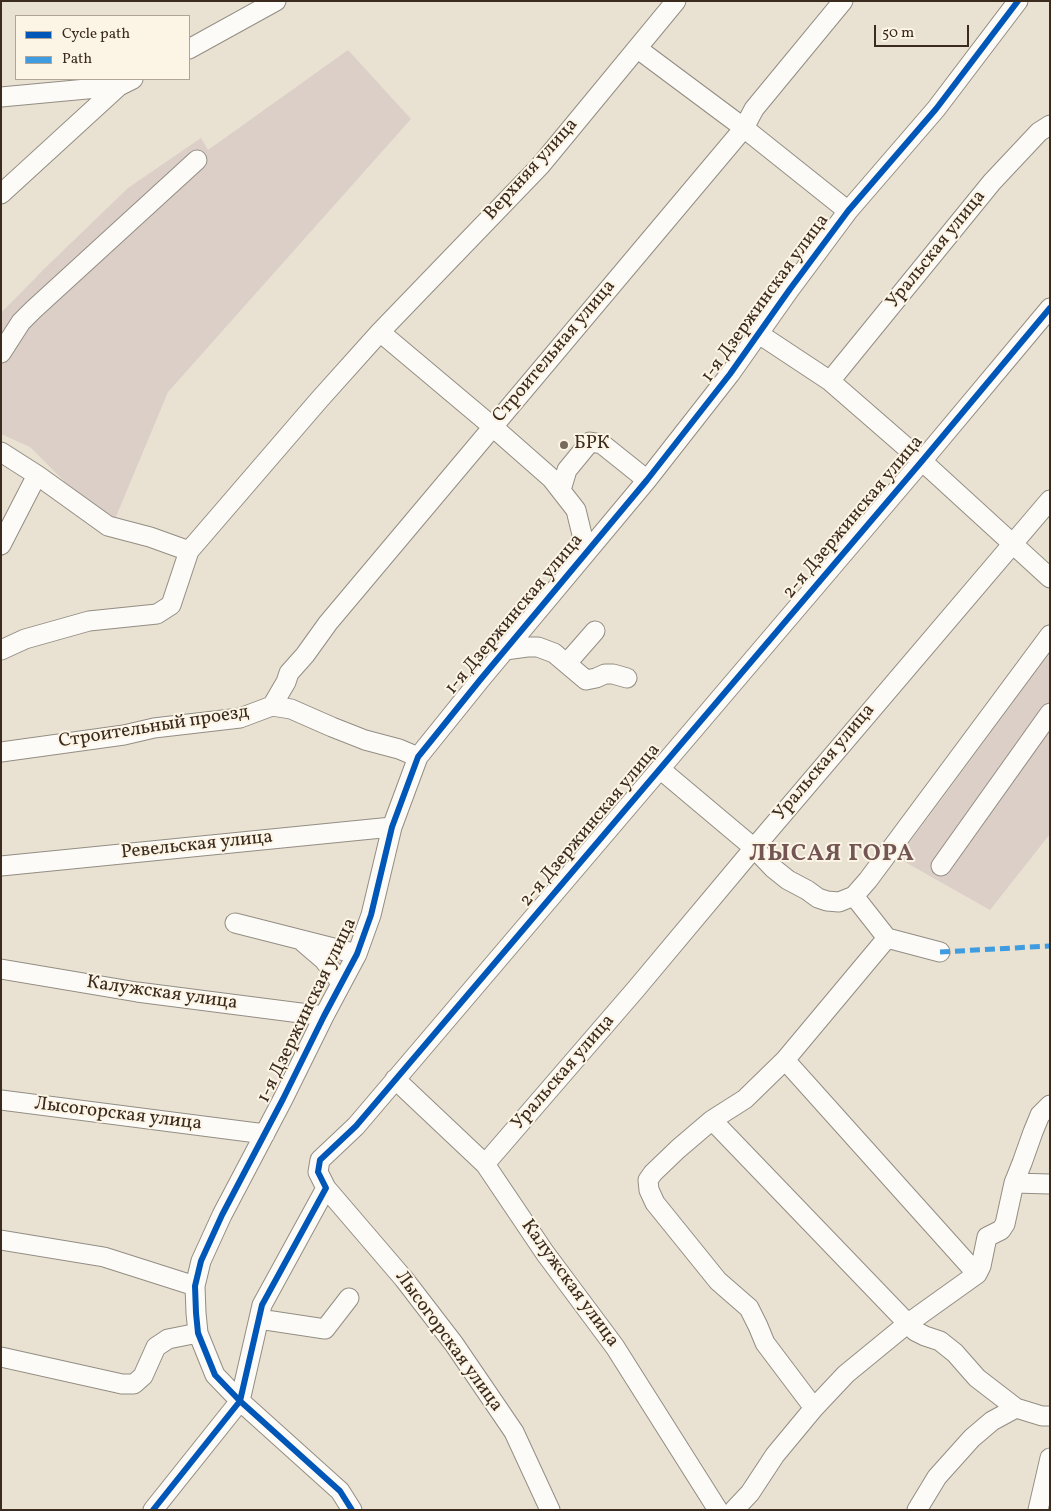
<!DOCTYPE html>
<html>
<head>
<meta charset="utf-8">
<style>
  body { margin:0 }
  #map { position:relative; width:1051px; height:1511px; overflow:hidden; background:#e9e2d2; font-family:Vollkorn,serif }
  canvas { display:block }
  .frame { position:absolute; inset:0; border:2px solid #3b2a1e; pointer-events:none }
  .legend { position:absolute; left:15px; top:15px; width:175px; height:65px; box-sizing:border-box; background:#fcf5e5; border:1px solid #afa495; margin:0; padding:6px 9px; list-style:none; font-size:15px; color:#3b2a1e }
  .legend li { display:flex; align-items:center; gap:10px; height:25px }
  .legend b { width:25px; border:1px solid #afa495 }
  .scale { position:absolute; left:874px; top:25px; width:95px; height:22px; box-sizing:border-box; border:2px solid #3b2a1e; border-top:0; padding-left:6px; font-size:15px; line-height:18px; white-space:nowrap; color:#3b2a1e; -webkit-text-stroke:4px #fcf5e5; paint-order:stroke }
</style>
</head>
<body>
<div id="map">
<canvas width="1051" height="1511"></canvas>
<div class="frame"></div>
<ul class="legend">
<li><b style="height:6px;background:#0057b8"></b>Cycle path</li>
<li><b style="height:6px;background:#3f9ce0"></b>Path</li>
</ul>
<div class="scale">50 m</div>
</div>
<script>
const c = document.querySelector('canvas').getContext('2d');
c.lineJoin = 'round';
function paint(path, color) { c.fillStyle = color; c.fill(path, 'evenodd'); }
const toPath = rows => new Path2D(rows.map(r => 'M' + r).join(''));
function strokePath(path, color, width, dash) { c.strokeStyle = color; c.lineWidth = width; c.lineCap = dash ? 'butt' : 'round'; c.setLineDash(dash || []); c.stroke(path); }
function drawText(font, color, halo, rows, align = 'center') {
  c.font = font + ' Vollkorn,serif'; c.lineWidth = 4; c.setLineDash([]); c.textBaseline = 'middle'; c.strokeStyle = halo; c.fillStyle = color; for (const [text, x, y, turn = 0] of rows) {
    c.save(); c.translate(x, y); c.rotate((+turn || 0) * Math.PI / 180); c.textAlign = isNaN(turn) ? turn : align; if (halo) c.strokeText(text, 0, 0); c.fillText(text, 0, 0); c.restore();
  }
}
const industrial = toPath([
  [348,50,411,119,168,392,115,519,46,487,64,481,30,447,1,434,1,313,44,269,128,188,201,138,208,150],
  [1050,653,1050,834,990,910,898,858]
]);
const minor = toPath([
  [189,49,276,1],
  [638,49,744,128,848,211],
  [1,97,119,86,133,79],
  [1,194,119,86],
  [380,332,540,166,676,1],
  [759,334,830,381,922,461,1050,578],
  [1,353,21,322,33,310,197,160],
  [830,381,992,182,1039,132,1050,125],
  [1,452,37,475,1,545],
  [37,475,108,526,150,537,189,551],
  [561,490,567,470,590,442,602,444,647,480],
  [1,650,25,639,89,621,157,614,171,605,189,551,319,400,380,332,493,427,551,478,576,510,586,551],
  [505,650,527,647,538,647,554,653,586,680,596,678,605,674,613,674,627,678],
  [567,663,595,631],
  [272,706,286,682,289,673,305,655,328,623,744,128,754,109,843,1],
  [1,752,124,735,154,728,240,718,272,706,291,709,332,727,365,740,399,749,418,757],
  [660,769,754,848,773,868,788,880,807,890,818,898,827,901,839,902,854,896,868,880,1050,635],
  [1,866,392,827],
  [941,866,1050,713],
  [854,896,887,938],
  [235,923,357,954],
  [303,942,324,960,341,983],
  [940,952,887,938,785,1060,745,1099,712,1120,915,1331,925,1336,940,1341,955,1353,977,1378,1016,1408,1042,1416,1050,1416],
  [1,969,137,992,324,1016],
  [785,1060,977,1274],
  [395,1079,485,1164,545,1253,615,1347,718,1510],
  [1,1100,265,1134],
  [712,1120,678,1149,653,1173,648,1180,649,1190,655,1203,718,1281,749,1308,758,1326,765,1343,814,1408],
  [485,1164,636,989,754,848,1050,500],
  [1014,1183,1050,1184],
  [326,1188,404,1279,454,1344,514,1432,550,1510],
  [1,1240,104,1257,195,1286],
  [259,1319,325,1329,349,1298],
  [1,1357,122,1384,134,1384,143,1376,156,1347,168,1339,198,1333],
  [153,1510,240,1401,262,1305,326,1188,318,1172,320,1160,356,1126,922,461,1050,308],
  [352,1510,340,1491,240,1401,215,1375,198,1333,196,1313,195,1286,201,1261,222,1215,283,1099,324,1016,357,954,371,915,392,827,418,757,480,680,647,480,730,374,790,289,848,211,936,109,1018,1],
  [734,1510,750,1493,775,1455,814,1408,846,1374,907,1324,977,1274,981,1266,987,1237,1001,1230,1005,1224,1014,1183,1022,1163,1033,1132,1040,1115,1050,1105],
  [917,1510,937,1477,972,1438,992,1421,1016,1408],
  [1038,1510,1050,1458]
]);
const quiet = toPath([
  [940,952,1050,946]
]);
const cycleway = toPath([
  [153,1510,240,1401,262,1305,326,1188,318,1172,320,1160,356,1126,922,461,1050,308],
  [352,1510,340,1491,240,1401,215,1375,198,1333,196,1313,195,1286,201,1261,222,1215,283,1099,324,1016,357,954,371,915,392,827,418,757,480,680,647,480,730,374,790,289,848,211,936,109,1018,1]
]);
const markers = [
  [564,445,5,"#786a5d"]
];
const streetNames = [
  ["Верхняя улица",532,170,-48],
  ["Уральская улица",937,250,-51],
  ["1-я Дзержинская улица",766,299,-54],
  ["Строительная улица",555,352,-50],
  ["2-я Дзержинская улица",854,518,-50],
  ["1-я Дзержинская улица",515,615,-50],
  ["Строительный проезд",154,728,-9],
  ["Уральская улица",825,763,-50],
  ["2-я Дзержинская улица",591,826,-50],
  ["Ревельская улица",197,846,-6],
  ["Калужская улица",162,994,8],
  ["1-я Дзержинская улица",308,1011,-64],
  ["Уральская улица",564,1073,-49],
  ["Лысогорская улица",118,1115,7],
  ["Калужская улица",569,1284,54],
  ["Лысогорская улица",448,1342,54]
];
const poiNames = [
  ["БРК",574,445]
];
const districtNames = [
  ["ЛЫСАЯ ГОРА",832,856]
];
paint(industrial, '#dccfc8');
strokePath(minor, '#938d83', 21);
strokePath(minor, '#fcfbf8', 19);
strokePath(quiet, '#3f9ce0', 5, [10, 5]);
strokePath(cycleway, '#0057b8', 6);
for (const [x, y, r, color] of markers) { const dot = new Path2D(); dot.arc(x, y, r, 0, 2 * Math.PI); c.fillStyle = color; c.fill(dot); strokePath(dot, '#fcf5e5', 2); }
drawText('19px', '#3b2a1e', '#fcf5e5', streetNames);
drawText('19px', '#3b2a1e', '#fcf5e5', poiNames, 'left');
c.letterSpacing = '1px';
drawText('bold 24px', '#735654', '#fcf5e5', districtNames);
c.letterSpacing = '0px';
</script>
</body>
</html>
